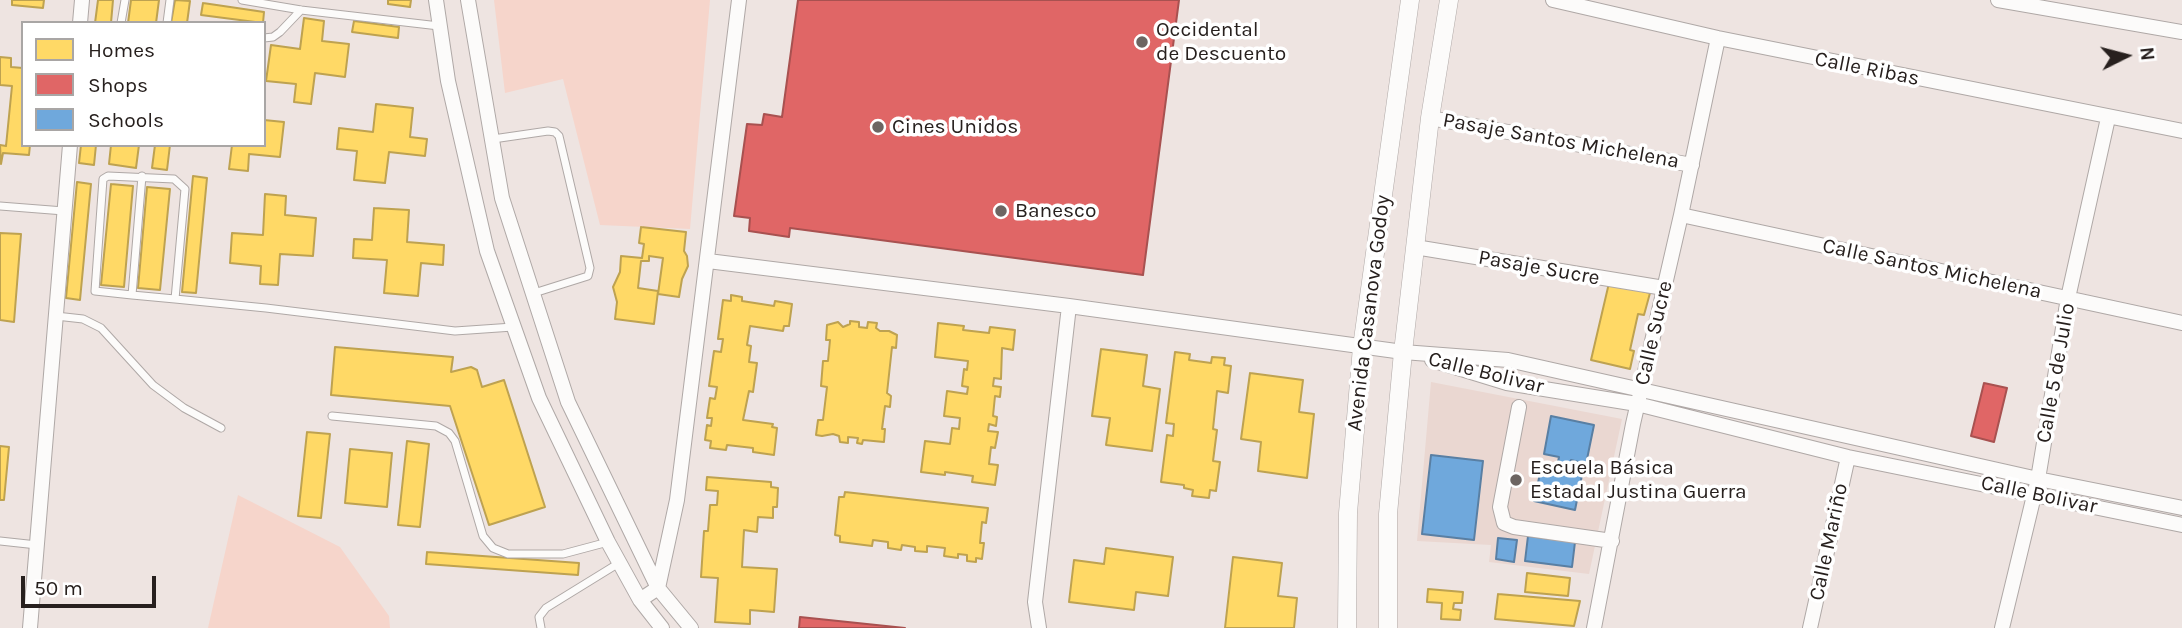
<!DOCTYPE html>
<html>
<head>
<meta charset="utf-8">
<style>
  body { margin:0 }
  #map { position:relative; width:2182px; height:628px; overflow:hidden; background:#eee4e1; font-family:Karla,sans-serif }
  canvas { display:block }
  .legend { position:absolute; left:21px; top:21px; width:245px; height:126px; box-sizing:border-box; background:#fff; border:2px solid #a9a6a5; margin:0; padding:9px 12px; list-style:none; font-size:21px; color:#27201e }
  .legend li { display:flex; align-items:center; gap:14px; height:35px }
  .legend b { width:35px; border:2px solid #a9a6a5 }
  .north { position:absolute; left:2091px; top:21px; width:70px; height:70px; -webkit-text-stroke:5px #fff; paint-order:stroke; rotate:84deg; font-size:19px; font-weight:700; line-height:28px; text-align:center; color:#27201e }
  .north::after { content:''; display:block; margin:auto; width:24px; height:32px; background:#27201e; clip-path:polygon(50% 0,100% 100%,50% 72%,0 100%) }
  .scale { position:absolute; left:21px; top:576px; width:135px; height:32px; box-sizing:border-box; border:4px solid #27201e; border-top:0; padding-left:9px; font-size:21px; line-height:24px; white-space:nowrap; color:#27201e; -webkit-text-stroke:5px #fff; paint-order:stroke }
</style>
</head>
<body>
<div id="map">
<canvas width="2182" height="628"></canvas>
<ul class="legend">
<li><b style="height:19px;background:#ffd966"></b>Homes</li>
<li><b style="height:19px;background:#e06666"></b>Shops</li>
<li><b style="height:19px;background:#6fa8dc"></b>Schools</li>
</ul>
<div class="north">N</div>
<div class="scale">50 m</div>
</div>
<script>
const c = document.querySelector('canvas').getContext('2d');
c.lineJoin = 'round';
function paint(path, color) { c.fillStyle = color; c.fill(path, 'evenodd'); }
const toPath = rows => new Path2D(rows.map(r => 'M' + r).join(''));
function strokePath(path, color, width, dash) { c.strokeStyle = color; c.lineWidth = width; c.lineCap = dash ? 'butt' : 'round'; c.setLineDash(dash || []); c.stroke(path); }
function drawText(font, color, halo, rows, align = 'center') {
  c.font = font + ' Karla,sans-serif'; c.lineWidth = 7; c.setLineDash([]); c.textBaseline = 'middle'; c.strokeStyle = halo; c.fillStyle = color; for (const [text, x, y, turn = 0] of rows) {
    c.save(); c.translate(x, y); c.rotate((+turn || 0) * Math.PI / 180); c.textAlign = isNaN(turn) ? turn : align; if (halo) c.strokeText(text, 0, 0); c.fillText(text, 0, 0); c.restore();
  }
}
const built = toPath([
  [1431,382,1622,419,1589,574,1489,562,1491,545,1417,541]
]);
const green = toPath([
  [494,0,710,0,690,229,600,225,563,79,505,93],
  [238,495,340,547,389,616,390,628,208,628]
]);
const homes = toPath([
  [12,0,44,0,43,8,12,5,12,0],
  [98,0,113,0,111,23,95,23,98,0],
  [131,0,159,0,156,23,128,23,131,0],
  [175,0,190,1,187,23,171,23,175,0],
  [388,0,411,0,410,7,388,4,388,0],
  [203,3,264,12,263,23,201,15,203,3],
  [304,18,324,21,322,41,349,44,345,77,315,73,311,104,294,102,296,84,266,81,271,45,300,49,304,18],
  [354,21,399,27,398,38,352,32,354,21],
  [0,57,11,58,11,67,23,68,23,145,30,145,29,155,3,153,1,164,0,145,6,146,12,86,0,85,0,57],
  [376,104,413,108,410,137,427,139,425,156,389,152,385,183,354,180,357,151,337,149,339,128,373,132,376,104],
  [264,120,284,122,280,157,249,154,248,171,229,169,232,145,264,145,264,120],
  [81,145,96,145,94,165,79,163,81,145],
  [111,145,139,145,136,168,109,164,111,145],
  [155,145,170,145,167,170,152,168,155,145],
  [193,176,207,178,196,293,182,292,193,176],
  [77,182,91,184,80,300,66,298,77,182],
  [111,184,133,186,124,287,101,285,111,184],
  [147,187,170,189,160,290,138,288,147,187],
  [265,194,286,196,285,215,316,218,313,256,280,254,278,285,260,284,261,266,230,263,232,233,263,235,265,194],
  [374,208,409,210,407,242,444,245,443,265,421,263,418,296,384,293,387,260,353,258,354,239,372,240,374,208],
  [641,227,686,232,684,251,687,256,688,266,682,279,679,297,658,294,663,258,649,256,649,261,641,261,638,288,658,291,654,324,615,319,617,302,613,287,620,272,621,256,642,258,644,244,639,243,641,227],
  [0,233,21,234,14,322,0,320,0,233],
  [1609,283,1650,293,1644,315,1638,314,1630,350,1634,351,1630,369,1591,360,1609,283],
  [731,295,742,297,742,301,774,306,775,301,792,304,789,326,784,326,783,331,750,326,747,345,751,346,749,362,757,363,753,392,749,391,743,420,773,424,772,427,777,428,774,455,753,452,753,448,727,445,726,450,710,448,711,441,705,440,707,425,711,426,712,418,707,418,710,398,715,399,717,387,709,386,714,351,721,352,723,339,718,339,723,300,731,301,731,295],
  [850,321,859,322,859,327,867,328,868,322,877,323,876,328,880,331,889,331,897,335,896,348,892,347,887,393,891,396,890,407,885,406,882,429,885,429,884,442,863,440,862,444,857,443,858,438,848,437,848,443,840,442,839,436,833,434,822,436,816,435,818,420,823,420,827,387,821,386,823,361,828,361,830,340,826,340,827,325,838,322,843,327,850,324,850,321],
  [938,323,964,326,963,330,989,333,990,327,1015,330,1013,350,1002,348,1001,379,994,378,993,386,1001,387,1000,397,995,396,993,416,997,417,996,426,989,424,988,431,998,432,995,448,991,447,989,464,998,465,995,485,972,482,973,476,945,472,945,475,921,472,925,441,950,444,952,428,959,429,960,418,944,416,947,391,967,394,968,387,962,386,964,369,967,370,968,361,935,357,938,323],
  [335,347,453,357,451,372,471,367,477,370,482,387,504,380,545,507,489,525,450,406,331,395,335,347],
  [1101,349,1147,355,1143,386,1160,389,1152,451,1106,445,1110,418,1092,416,1101,349],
  [1175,352,1190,354,1189,360,1211,363,1212,357,1225,358,1224,365,1231,366,1228,393,1217,391,1213,429,1217,430,1213,461,1220,462,1216,491,1210,490,1209,498,1192,496,1193,490,1184,488,1184,485,1161,482,1167,435,1173,436,1174,424,1166,423,1175,352],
  [1250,373,1303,380,1299,412,1314,414,1307,478,1258,471,1261,442,1241,439,1250,373],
  [307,432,330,434,321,518,298,516,307,432],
  [407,441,429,444,420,527,398,525,407,441],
  [0,446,9,447,4,500,0,500,0,446],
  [350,449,392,453,387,507,345,503,350,449],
  [707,477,771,482,771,487,778,488,777,507,773,507,773,518,758,517,757,532,744,530,742,567,777,569,774,612,750,610,750,624,715,622,718,578,701,577,704,531,708,531,710,505,717,505,718,491,706,490,707,477],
  [845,492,988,508,986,523,982,522,980,543,984,543,982,559,976,558,976,562,967,561,967,555,958,554,958,558,944,556,945,548,927,546,927,552,915,551,915,547,902,545,901,550,888,548,888,542,873,540,872,546,840,542,840,536,835,535,839,497,844,497,845,492],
  [1106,548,1173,557,1168,596,1136,592,1134,610,1069,602,1074,560,1104,564,1106,548],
  [427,552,579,563,578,575,426,564,427,552],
  [1233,557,1282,563,1278,596,1297,598,1294,628,1225,628,1233,557],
  [1527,573,1570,578,1568,596,1525,592,1527,573],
  [1428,589,1463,592,1462,603,1454,603,1453,609,1461,610,1460,620,1441,619,1442,603,1427,602,1428,589],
  [1498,594,1580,601,1574,626,1495,619,1498,594]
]);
const shops = toPath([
  [798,0,1179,0,1143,275,790,228,789,237,749,231,750,218,734,216,747,124,762,125,764,114,782,117,798,0],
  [1984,383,2007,388,1994,442,1971,436,1984,383],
  [800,617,905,628,799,628,800,617]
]);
const schools = toPath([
  [1551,416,1594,425,1586,464,1571,460,1568,473,1582,475,1575,510,1534,501,1541,469,1556,472,1559,457,1544,454,1551,416],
  [1431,455,1483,461,1474,540,1422,534,1431,455],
  [1528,536,1575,542,1572,567,1525,561,1528,536],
  [1498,538,1517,540,1514,562,1496,559,1498,538]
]);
const service = toPath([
  [242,0,301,10,439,26],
  [121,23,125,0],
  [167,23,170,0],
  [264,38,273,37,280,32,301,10],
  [493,139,548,131,555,132,559,136,590,268,588,276,534,293],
  [0,206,64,211],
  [132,295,142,176],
  [175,299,185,189,174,179,108,176,103,179,95,291,132,295,175,299,266,308,455,331,513,327],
  [56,316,83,319,101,328,153,385,184,408,221,428],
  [332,416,436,426,449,433,455,441,483,536,493,548,508,554,563,554,608,542],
  [0,541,37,545],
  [541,628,539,617,546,608,619,563]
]);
const minor = toPath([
  [436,0,448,81,487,251,539,398,608,542,640,600,662,628],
  [468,0,502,198,568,402,658,588,691,628],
  [1553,0,1718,38,2182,131],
  [1998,0,2182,32],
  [80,23,82,0],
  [1430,118,1692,165],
  [1681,215,2182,323],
  [1415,247,1664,288],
  [708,261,1069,306,1403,352,1508,360,2038,479,2182,508],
  [1432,360,1507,383,1637,404,1848,457,2182,525],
  [1519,407,1500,507,1504,523,1514,527,1612,541],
  [640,600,658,588,677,500,739,0],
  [30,628,70,145],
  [1039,628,1035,602,1069,306],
  [1594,628,1633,424,1681,215,1718,38],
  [1810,628,1848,457],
  [2002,628,2038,479,2068,298,2108,118]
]);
const tertiary = toPath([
  [1347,628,1348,513,1362,347,1410,0],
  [1388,628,1388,514,1403,352,1430,118,1449,0]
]);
const markers = [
  [1142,42,7,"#6d6562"],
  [878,127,7,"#6d6562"],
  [1001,211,7,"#6d6562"],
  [1516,480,7,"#6d6562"]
];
const poiNames = [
  ["Occidental",1156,30],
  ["de Descuento",1156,54],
  ["Cines Unidos",892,127],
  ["Banesco",1015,211],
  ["Escuela Básica",1530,468],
  ["Estadal Justina Guerra",1530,492]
];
const streetNames = [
  ["Calle Ribas",1867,69,11],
  ["Pasaje Santos Michelena",1561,141,10],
  ["Pasaje Sucre",1539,268,10],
  ["Calle Santos Michelena",1932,269,12],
  ["Avenida Casanova Godoy",1369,313,-83],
  ["Calle Sucre",1654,333,-77],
  ["Calle Bolivar",1486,373,14],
  ["Calle 5 de Julio",2056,373,-80],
  ["Calle Bolivar",2039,495,12],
  ["Calle Mariño",1829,542,-78]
];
paint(built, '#ead7d1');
paint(green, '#f6d5cb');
paint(homes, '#ffd966');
strokePath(homes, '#bea250', 2);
paint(shops, '#e06666');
strokePath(shops, '#a85150', 2);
paint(schools, '#6fa8dc');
strokePath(schools, '#597fa3', 2);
strokePath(service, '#afa8a6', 9);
strokePath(minor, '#afa8a6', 16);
strokePath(tertiary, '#afa8a6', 19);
strokePath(service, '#fcfbfa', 7);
strokePath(minor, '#fcfbfa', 14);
strokePath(tertiary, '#fcfbfa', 18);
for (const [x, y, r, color] of markers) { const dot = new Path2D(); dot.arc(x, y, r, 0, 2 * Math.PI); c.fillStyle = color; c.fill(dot); strokePath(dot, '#fff', 2.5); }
drawText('21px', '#27201e', '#fff', poiNames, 'left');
drawText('21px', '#27201e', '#fff', streetNames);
</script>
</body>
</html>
